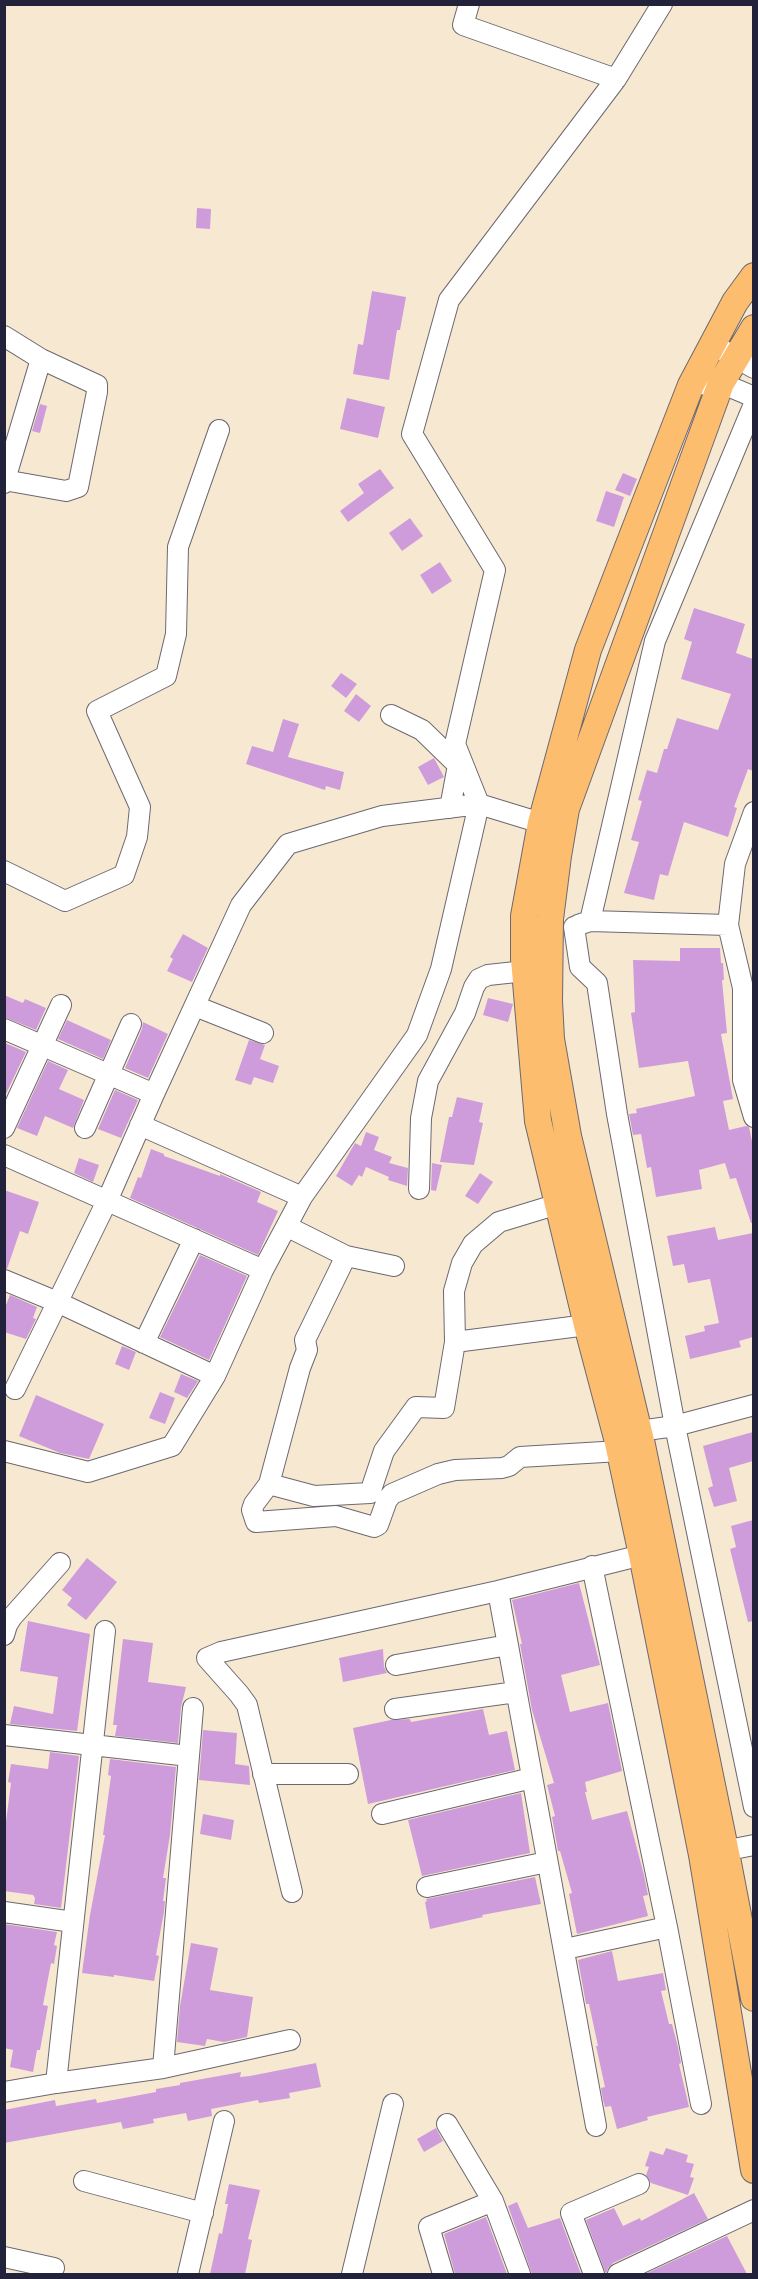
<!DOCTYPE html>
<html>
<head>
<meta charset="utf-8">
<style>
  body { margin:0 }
  #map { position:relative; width:758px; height:2279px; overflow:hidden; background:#f7e9d1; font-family:"Balsamiq Sans",sans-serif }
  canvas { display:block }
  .frame { position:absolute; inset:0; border:6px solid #22223b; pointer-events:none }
</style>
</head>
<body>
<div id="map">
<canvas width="758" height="2279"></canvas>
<div class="frame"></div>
</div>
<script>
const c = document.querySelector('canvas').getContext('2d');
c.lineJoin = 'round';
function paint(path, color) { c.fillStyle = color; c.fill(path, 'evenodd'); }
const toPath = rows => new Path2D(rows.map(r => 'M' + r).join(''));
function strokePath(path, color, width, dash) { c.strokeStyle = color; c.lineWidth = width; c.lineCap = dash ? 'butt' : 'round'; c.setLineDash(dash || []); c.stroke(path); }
const building = toPath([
  [197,208,211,209,210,229,196,228],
  [372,291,406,297,400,330,397,330,389,380,353,374,358,344,363,345],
  [347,398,385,407,378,438,340,429],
  [40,404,47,406,40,433,32,431],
  [380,469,394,488,348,522,340,511,364,493,358,484],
  [623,473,637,479,630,496,615,490],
  [606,491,624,497,614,527,596,521],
  [410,518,423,536,402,551,389,533],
  [440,562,452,581,432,594,420,575],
  [694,608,745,624,736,653,753,659,753,771,748,769,734,807,737,808,728,837,684,822,668,876,660,874,654,900,624,893,639,842,631,840,642,801,638,800,647,770,657,773,664,749,667,749,677,718,718,730,731,694,681,679,692,642,684,639],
  [341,673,357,684,346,698,331,686],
  [356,694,371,706,359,722,344,711],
  [283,719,299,724,288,757,344,772,340,790,326,786,325,790,246,764,252,746,273,752],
  [434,758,444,777,428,785,418,767],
  [183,934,208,948,192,982,167,971,173,959,170,957],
  [680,948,720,948,721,963,723,963,724,980,722,980,727,1033,721,1034,733,1099,723,1101,729,1130,746,1126,749,1127,753,1146,753,1223,751,1223,736,1178,730,1179,725,1163,699,1170,702,1189,656,1197,651,1167,647,1168,641,1134,633,1135,629,1114,637,1113,636,1109,695,1096,688,1061,639,1068,631,1013,635,1012,633,960,680,961],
  [4,995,23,1003,25,999,46,1008,36,1030,4,1017],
  [488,998,513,1004,508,1022,483,1015],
  [67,1020,111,1040,103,1059,58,1039],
  [143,1022,168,1034,148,1078,125,1068,142,1029],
  [249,1040,265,1045,260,1059,279,1066,273,1083,254,1077,251,1085,235,1080],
  [5,1043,26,1052,4,1098,4,1044],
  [48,1061,68,1070,59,1089,84,1100,73,1128,45,1116,37,1136,17,1128],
  [115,1090,138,1100,121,1138,98,1129],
  [457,1097,483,1103,479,1122,483,1123,474,1165,440,1162,449,1117,452,1117],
  [366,1132,379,1137,374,1150,392,1157,389,1163,408,1168,407,1186,388,1180,389,1177,366,1167,362,1177,359,1175,352,1186,336,1176,355,1143,361,1146],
  [151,1149,164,1154,164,1156,220,1176,220,1174,261,1192,257,1202,278,1211,258,1255,130,1198,138,1177,141,1178],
  [79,1158,99,1165,93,1182,74,1173],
  [432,1163,442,1165,436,1191,431,1190],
  [480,1173,493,1182,478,1204,465,1196],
  [4,1190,39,1202,28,1234,20,1231,7,1269,4,1268],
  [715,1227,718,1240,753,1233,753,1337,739,1341,741,1347,690,1359,685,1336,705,1331,704,1326,719,1323,710,1279,688,1283,684,1264,673,1266,667,1236],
  [200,1255,247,1276,209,1360,160,1337],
  [10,1295,37,1307,33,1318,36,1319,26,1339,4,1332,4,1310],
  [122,1346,136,1352,129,1370,115,1364],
  [181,1374,198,1381,187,1398,174,1392],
  [160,1392,175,1398,165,1424,149,1418],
  [36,1395,104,1424,89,1459,60,1453,19,1436],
  [753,1432,753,1461,729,1468,737,1501,714,1507,708,1488,713,1486,703,1446],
  [753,1520,753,1621,748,1622,730,1549,736,1547,731,1526],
  [87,1558,117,1582,86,1620,67,1605,72,1598,62,1590],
  [579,1583,600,1665,561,1675,570,1712,608,1703,622,1771,585,1782,587,1792,585,1792,592,1820,627,1811,644,1875,648,1895,643,1896,648,1916,577,1934,569,1894,572,1893,560,1851,558,1851,552,1817,555,1816,547,1785,554,1783,532,1710,520,1644,522,1644,512,1600],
  [28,1621,90,1634,77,1731,10,1724,14,1706,53,1714,58,1677,20,1671],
  [123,1639,153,1643,148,1682,186,1687,181,1707,178,1743,115,1736,117,1725,113,1725],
  [383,1649,384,1667,387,1673,343,1682,339,1658],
  [483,1709,489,1735,507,1731,515,1770,368,1804,353,1728,391,1720,410,1719,411,1722],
  [203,1730,237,1733,235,1764,249,1766,250,1785,199,1780],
  [50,1752,79,1756,61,1908,34,1904,35,1898,33,1895,4,1891,4,1837,11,1783,8,1782,11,1764,48,1769],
  [110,1759,176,1767,170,1835,163,1878,166,1878,163,1901,165,1901,164,1912,156,1955,159,1956,154,1981,114,1975,114,1977,82,1973,90,1915,105,1835,103,1835,111,1776,108,1775],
  [521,1793,530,1853,422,1876,408,1820],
  [203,1814,234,1820,231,1840,200,1834],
  [535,1877,541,1904,482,1915,483,1917,430,1929,425,1902,427,1901,426,1899],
  [4,1924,57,1932,54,1945,57,1946,54,1964,51,1963,43,2005,48,2006,40,2050,37,2050,33,2072,10,2067,13,2050,4,2048],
  [191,1943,218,1948,210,1990,253,1997,247,2037,224,2042,207,2039,205,2046,177,2042,180,2006],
  [612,1951,618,1981,663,1973,666,1990,661,1991,669,2024,672,2024,678,2047,681,2063,679,2064,689,2107,647,2117,648,2120,617,2129,611,2106,605,2107,603,2100,601,2088,605,2087,596,2046,598,2046,589,2004,586,2004,578,1960],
  [316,2063,321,2087,289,2093,290,2098,259,2103,258,2100,211,2109,212,2116,188,2121,186,2113,153,2119,154,2123,123,2129,121,2122,4,2143,4,2110,55,2100,56,2106,96,2099,97,2103,156,2092,156,2089,180,2085,180,2083,230,2074,241,2072,240,2077,250,2076],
  [436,2128,443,2141,424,2152,417,2139],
  [666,2148,688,2155,686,2162,694,2164,690,2177,694,2178,688,2195,651,2183,646,2175,649,2167,645,2166,650,2151,663,2155],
  [229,2184,260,2190,248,2239,252,2240,248,2260,245,2274,210,2274,219,2233,222,2234,228,2204,225,2204],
  [694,2193,708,2219,613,2263,608,2268,606,2274,586,2220,614,2208,623,2226,640,2218,641,2221],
  [517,2202,528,2228,560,2218,581,2274,532,2274,508,2206],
  [486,2217,507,2274,455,2274,444,2234],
  [727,2236,747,2274,645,2274]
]);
const minor = toPath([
  [469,4,463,25,616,79],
  [4,336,41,359,97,385,97,392,78,487,66,491,4,480],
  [712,344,754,368],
  [691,385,721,383,754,397],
  [4,483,41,359],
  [391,715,422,730,458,765,450,808],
  [754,812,735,864,728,925,743,988,743,1080,754,1117],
  [4,871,65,901,124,875,137,837,140,807,97,711,166,676,176,634,178,547,219,430],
  [590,921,655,641,754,404],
  [578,925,590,921,728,925],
  [574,927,580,967,597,983,617,1114,675,1426,754,1807],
  [195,1006,263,1033],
  [4,1029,154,1094],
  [140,1125,302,1197],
  [4,1128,61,1005],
  [85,1128,131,1024],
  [4,1155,263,1270],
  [419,1189,421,1118,428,1081,465,1013,474,987,479,979,488,975,525,971],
  [288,1227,346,1256,394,1266],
  [346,1256,305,1340,307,1350,300,1368,269,1484,314,1496,370,1493,384,1451,416,1407,444,1408,455,1342,454,1291,462,1263,473,1244,499,1222,558,1204],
  [4,1280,57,1302,215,1376],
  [455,1342,587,1325],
  [144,1343,194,1239],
  [15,1389,107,1201,154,1094,241,905,288,844,382,816,479,804,541,823],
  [625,1433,675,1426,754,1405],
  [4,1451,88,1472,172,1446,215,1376,263,1270,302,1197,417,1035,441,969,479,804,455,744,495,570,412,434,449,300,616,79,662,4],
  [269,1484,254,1504,252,1510,256,1522,336,1516,374,1527,378,1525,387,1500,392,1494,438,1474,455,1470,502,1468,509,1466,520,1457,620,1451],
  [592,1566,667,1927,701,2104],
  [498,1591,596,2126],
  [4,1635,7,1625,12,1617,60,1563],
  [396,1665,508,1645],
  [395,1709,516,1692],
  [4,1735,189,1756],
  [263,1774,348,1774],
  [382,1814,532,1778],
  [713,1853,754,1845],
  [427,1887,547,1862],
  [292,1892,247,1705,239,1694,207,1658,221,1652,498,1591,642,1555],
  [4,1912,73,1922],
  [565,1949,667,1927],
  [163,2068,193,1708],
  [56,2083,105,1631],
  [4,2092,56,2083,163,2068,290,2040],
  [447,2124,493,2201,520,2274],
  [84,2181,203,2213],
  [4,2257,54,2268],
  [188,2274,224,2121],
  [352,2274,393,2104],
  [443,2274,429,2227,493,2201],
  [594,2274,571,2213,639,2184],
  [618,2274,754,2210]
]);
const major = toPath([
  [754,276,735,302,691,385,588,650,541,823,524,916,524,959,538,1121,587,1325,617,1438,642,1555,702,1855,754,2170],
  [754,328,721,383,566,809,558,856,550,919,549,1001,551,1039,568,1136,642,1445,728,1863,754,1998]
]);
paint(building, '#cf9cdb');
strokePath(minor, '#6d6870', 22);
strokePath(major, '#6d6870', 28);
strokePath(minor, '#fff', 20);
strokePath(major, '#fcbd6f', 26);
</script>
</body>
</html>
